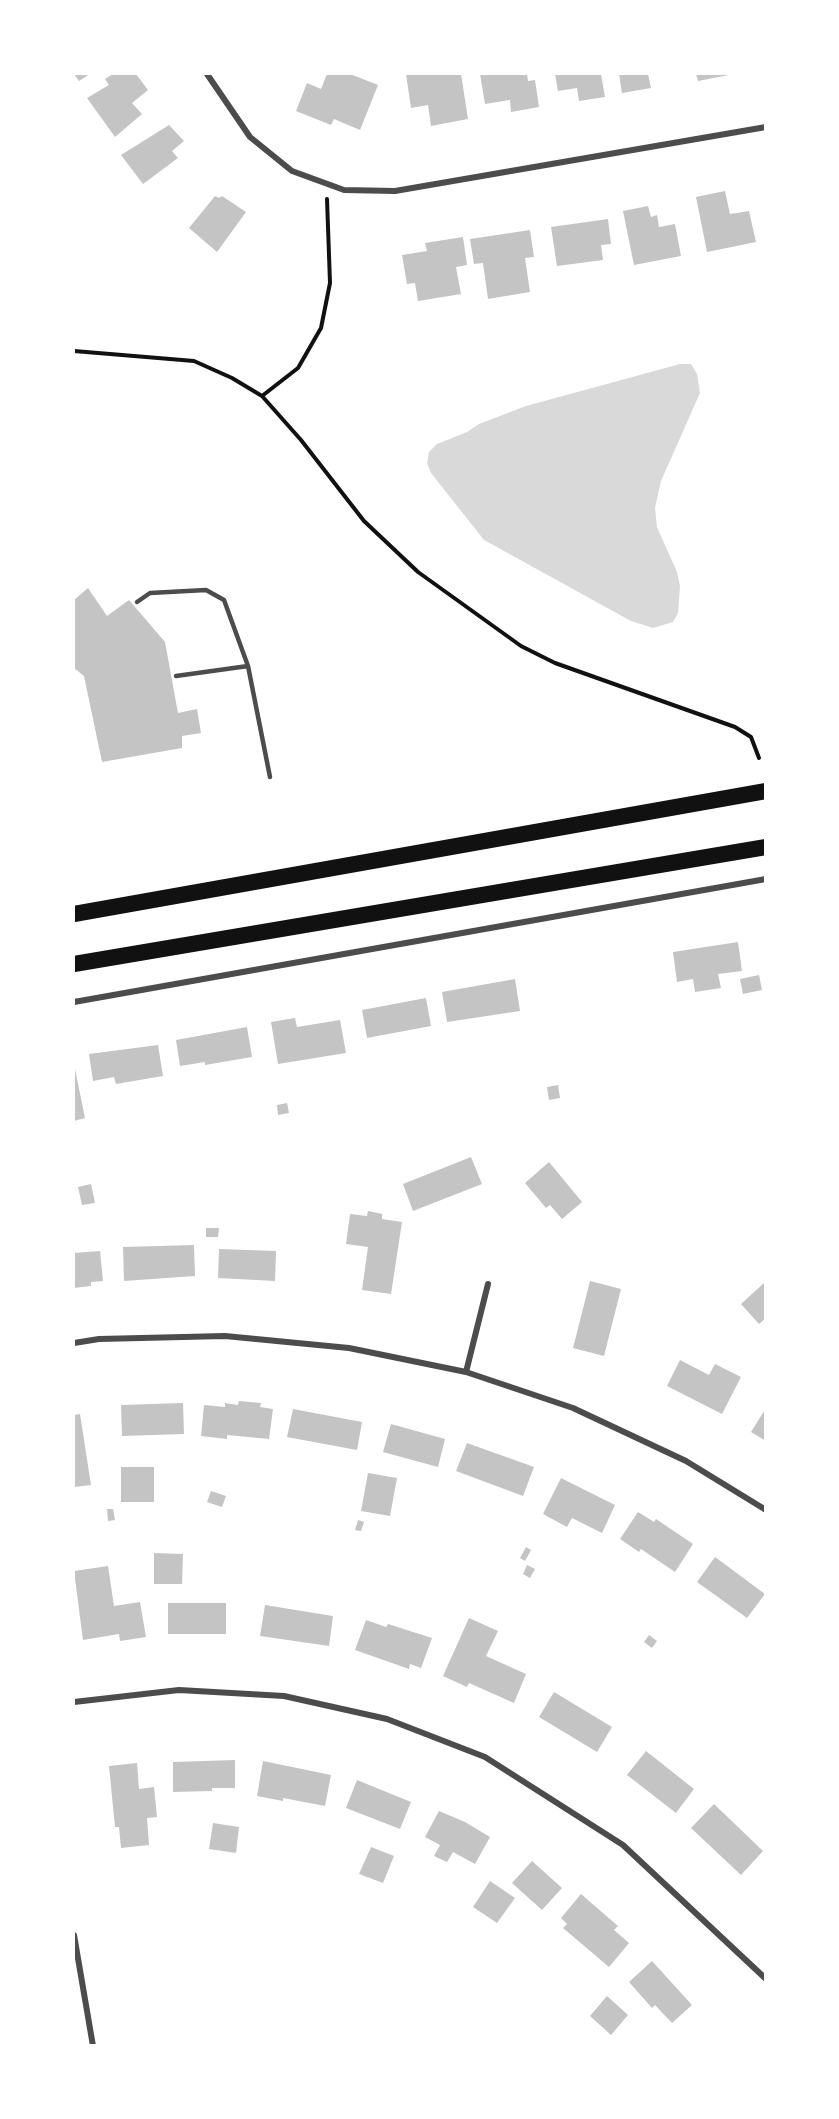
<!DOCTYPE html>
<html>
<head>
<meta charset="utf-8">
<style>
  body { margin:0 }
  #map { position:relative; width:839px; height:2119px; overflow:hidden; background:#fff; font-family:Jost,sans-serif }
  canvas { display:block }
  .frame { position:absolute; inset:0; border:75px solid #fff; pointer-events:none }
</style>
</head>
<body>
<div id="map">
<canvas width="839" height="2119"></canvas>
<div class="frame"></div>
</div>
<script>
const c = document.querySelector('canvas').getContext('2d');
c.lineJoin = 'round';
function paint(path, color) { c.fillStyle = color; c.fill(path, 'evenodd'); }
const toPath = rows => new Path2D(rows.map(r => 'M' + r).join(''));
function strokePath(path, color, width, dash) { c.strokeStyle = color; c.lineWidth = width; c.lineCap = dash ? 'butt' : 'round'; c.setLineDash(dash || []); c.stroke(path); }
const water = toPath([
  [680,364,691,364,697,374,700,393,661,481,655,508,657,527,677,572,680,586,678,613,673,622,653,628,631,621,484,540,431,473,427,463,429,452,437,444,467,432,479,424,526,406]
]);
const building = toPath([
  [74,74,90,74,79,81],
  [113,74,136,74,148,90,132,103,142,114,115,137,87,98,109,85,105,79],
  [327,74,350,74,378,85,360,130,334,119,331,125,296,111,307,83,321,89],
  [406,74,461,74,468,119,431,126,428,105,411,108],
  [480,74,527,74,528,81,535,80,539,107,511,112,510,100,485,104],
  [555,74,601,74,605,97,579,101,577,88,558,91],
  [619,74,648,74,651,88,622,93],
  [696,74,729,74,729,75,698,81],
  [169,125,184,141,172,151,178,158,143,184,121,155],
  [725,191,730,214,749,211,756,242,707,252,696,197],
  [215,196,219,198,222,196,246,212,217,252,189,228],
  [648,206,651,217,657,215,659,227,675,224,681,256,634,265,623,211],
  [608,219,611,244,601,245,603,260,557,266,551,227],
  [530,230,534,257,525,258,530,292,488,299,483,263,474,264,470,239],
  [463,237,467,265,456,267,461,294,418,301,415,283,407,284,402,255,427,251,425,243],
  [88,588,107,616,129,600,165,642,178,713,197,709,201,733,182,736,182,748,102,762,84,676,74,668,74,600],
  [738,942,742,971,718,974,721,988,695,992,693,979,677,982,673,952],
  [759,975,762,990,743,994,740,979],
  [515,979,520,1011,447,1022,442,992],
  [426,998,431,1026,367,1038,362,1010],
  [295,1018,297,1027,340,1020,346,1053,278,1064,271,1022],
  [247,1027,252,1057,205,1065,205,1062,180,1066,176,1040],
  [158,1045,163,1076,116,1084,114,1077,93,1081,89,1054],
  [74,1064,85,1118,74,1121],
  [558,1085,560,1098,549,1100,547,1087],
  [287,1103,289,1113,278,1115,277,1105],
  [471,1157,482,1184,413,1211,403,1184],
  [549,1162,582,1202,562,1219,550,1205,546,1208,525,1183],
  [91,1184,95,1203,82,1205,78,1187],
  [368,1211,382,1214,382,1219,402,1222,391,1294,362,1290,368,1247,346,1244,350,1214,367,1216],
  [206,1228,219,1228,218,1237,206,1237],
  [194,1245,195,1276,124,1281,123,1247],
  [219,1249,276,1251,275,1281,218,1278],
  [100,1251,103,1281,91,1282,91,1286,74,1288,74,1253],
  [590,1281,621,1289,604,1356,573,1348],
  [764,1283,766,1318,759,1324,741,1304],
  [680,1360,709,1375,715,1364,741,1377,722,1414,667,1386],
  [239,1401,261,1403,260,1407,273,1409,269,1439,227,1435,227,1439,201,1436,204,1405,225,1407,225,1403,238,1405],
  [183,1403,184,1434,122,1436,121,1405],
  [766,1408,766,1441,751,1432],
  [293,1409,362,1422,357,1450,287,1437],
  [80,1414,91,1485,74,1487,74,1415],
  [391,1424,445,1439,438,1467,383,1452],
  [467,1443,534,1467,523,1496,456,1471],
  [121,1467,154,1467,154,1502,121,1502],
  [368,1473,397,1478,390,1516,361,1511],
  [561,1478,615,1505,602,1533,572,1518,567,1527,543,1514],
  [211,1491,226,1496,222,1507,207,1502],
  [107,1509,113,1509,115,1520,108,1521],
  [638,1512,654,1522,656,1519,693,1544,675,1572,641,1549,639,1552,620,1539],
  [358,1520,364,1522,361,1531,355,1530],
  [526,1547,531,1550,525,1561,520,1558],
  [154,1553,183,1554,182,1584,154,1584],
  [715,1557,765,1594,747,1618,697,1582],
  [527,1565,535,1569,530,1578,523,1574],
  [108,1566,114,1606,140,1602,146,1637,120,1641,119,1634,83,1640,74,1571],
  [168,1603,226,1603,226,1634,168,1634],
  [265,1605,333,1616,329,1646,260,1636],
  [469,1618,498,1631,486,1656,526,1674,514,1703,469,1683,467,1687,443,1676],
  [366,1620,386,1627,388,1624,432,1638,421,1668,410,1664,409,1669,355,1650],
  [649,1635,657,1641,652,1648,644,1642],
  [554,1692,612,1727,597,1752,539,1717],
  [646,1751,694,1789,676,1813,627,1775],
  [235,1760,235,1788,212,1788,212,1791,173,1792,173,1762],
  [263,1761,331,1775,325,1806,283,1798,283,1801,257,1796],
  [137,1763,139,1789,154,1787,157,1817,147,1818,149,1845,121,1848,119,1827,115,1827,109,1766],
  [357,1780,411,1802,400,1829,346,1808],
  [714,1804,763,1851,741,1875,691,1828],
  [439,1811,465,1822,490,1837,475,1864,453,1852,447,1862,434,1856,440,1845,425,1837],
  [213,1823,239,1827,236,1853,209,1849],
  [371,1847,394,1856,383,1883,359,1874],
  [532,1861,562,1888,542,1910,512,1883],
  [490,1881,515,1898,497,1923,473,1907],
  [581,1894,618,1926,614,1930,629,1943,609,1967,563,1928,567,1924,561,1918],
  [652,1961,692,2005,672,2023,655,2005,652,2008,629,1982],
  [607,1996,628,2015,611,2035,590,2016]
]);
const path = toPath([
  [74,351,194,361,232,378,262,396,301,440,364,521,418,572,521,646,555,663,735,727,751,737,759,758],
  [262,396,298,368,321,328,330,283,327,199]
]);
const service = toPath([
  [137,602,150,593,206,590,224,600,248,666],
  [176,676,248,666,270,777]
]);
const minor = toPath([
  [207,74,250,137,292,171,344,190,395,191,766,127],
  [74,1002,766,879],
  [74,1343,99,1339,225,1336,349,1348,466,1372,573,1408,686,1461,766,1510],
  [466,1372,488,1284],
  [74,1702,179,1690,284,1696,387,1719,485,1757,623,1845,766,1979],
  [74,1935,93,2046]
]);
const trunk = toPath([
  [74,914,766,791],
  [74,964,766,847]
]);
paint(water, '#d9d9d9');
paint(building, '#c4c4c4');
strokePath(path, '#111', 4);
strokePath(service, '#4c4c4c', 4.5);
strokePath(minor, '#4c4c4c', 6);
strokePath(trunk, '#111', 16);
</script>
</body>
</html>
